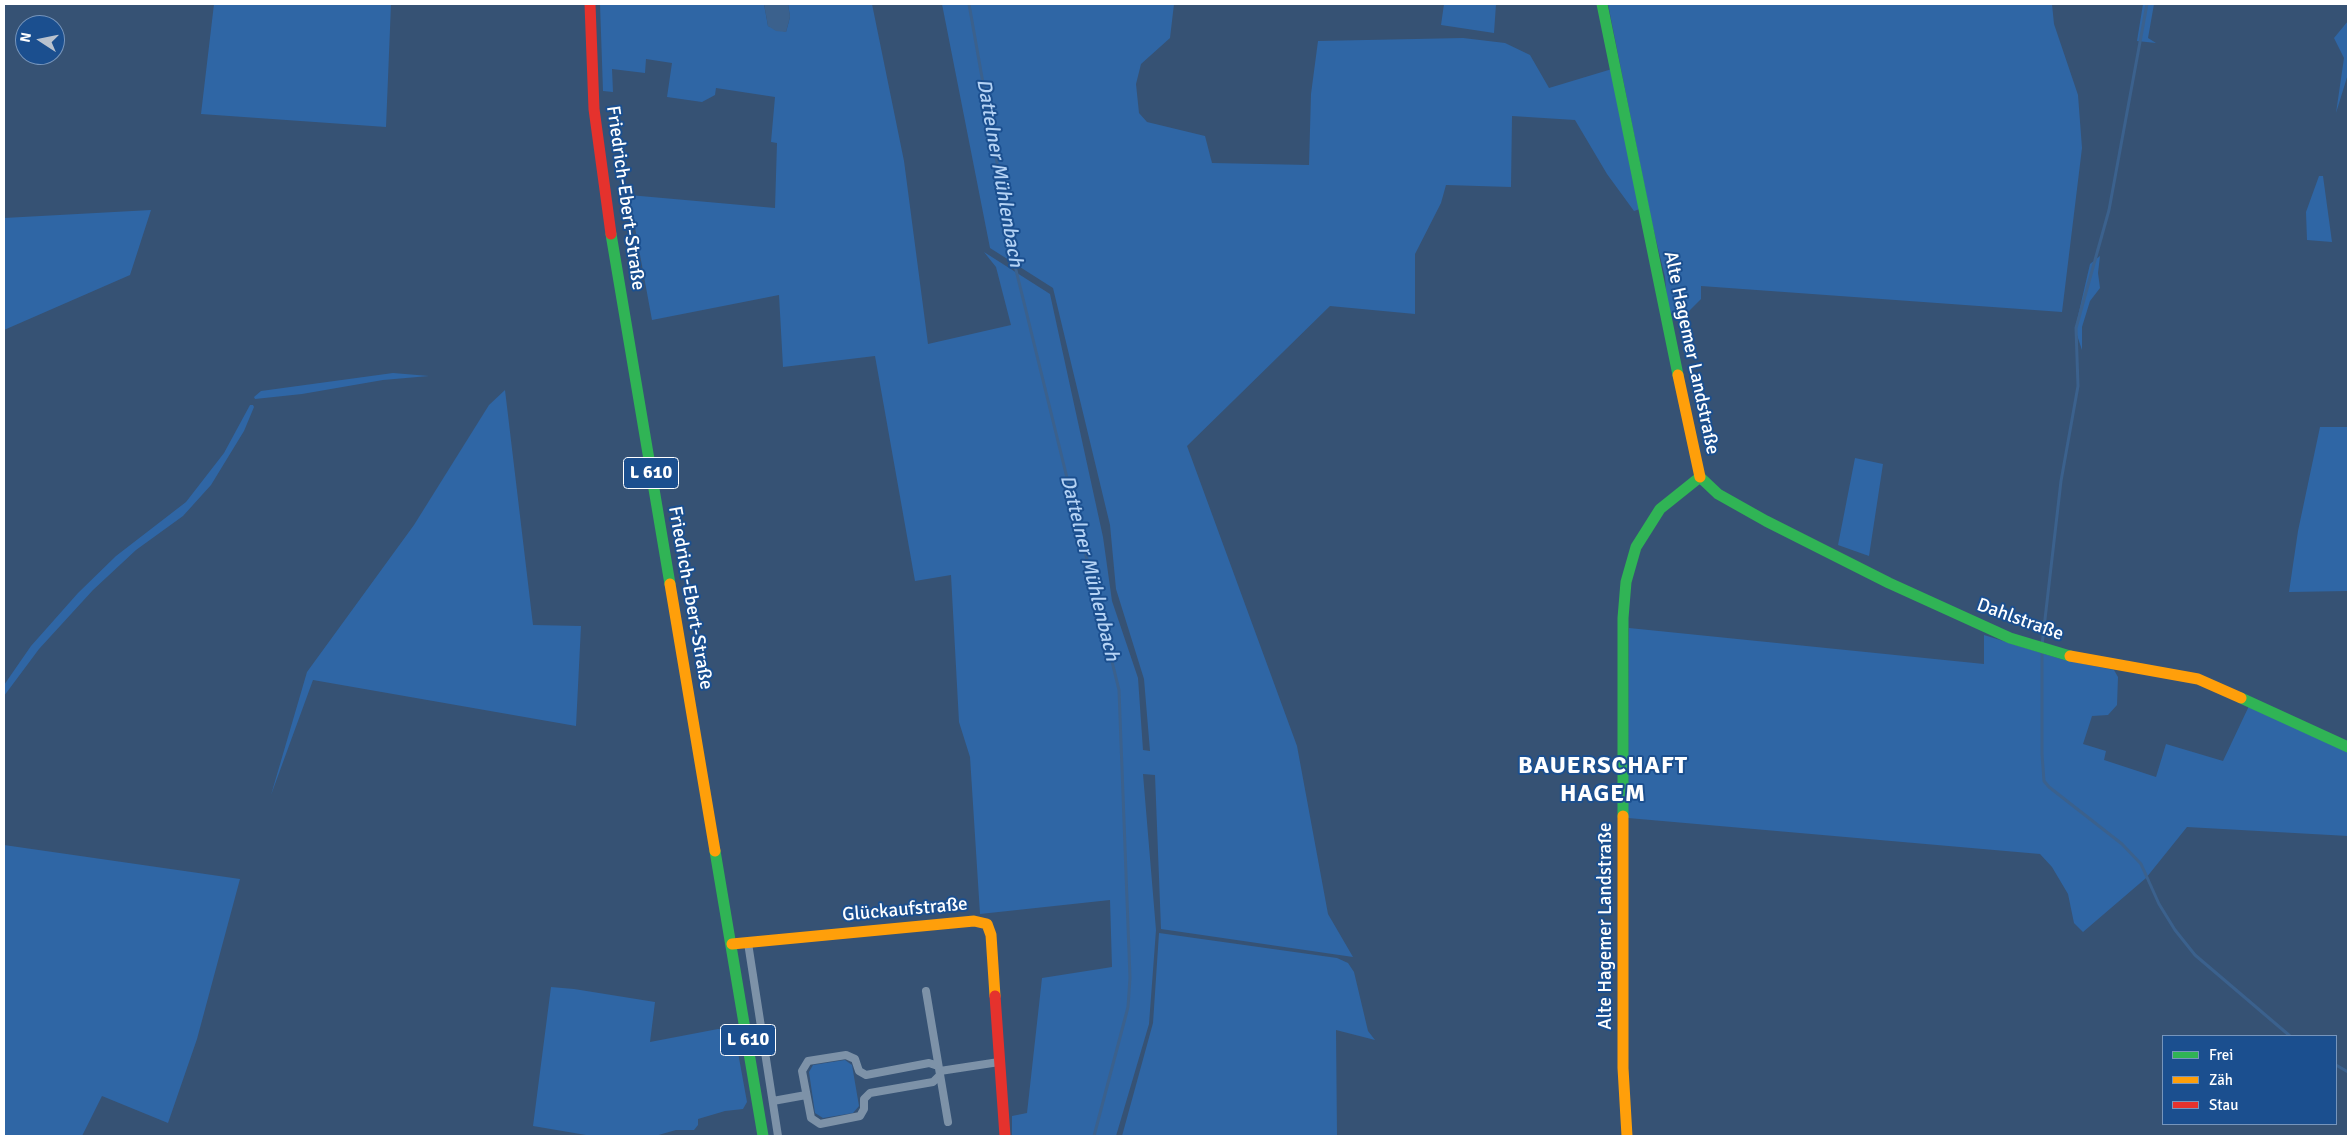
<!DOCTYPE html>
<html>
<head>
<meta charset="utf-8">
<style>
  body { margin:0 }
  #map { position:relative; width:2352px; height:1140px; overflow:hidden; background:#365274; font-family:Signika,sans-serif }
  canvas { display:block }
  .frame { position:absolute; inset:0; border:5px solid #fff; pointer-events:none }
  .legend { position:absolute; left:2162px; top:1035px; width:175px; height:90px; box-sizing:border-box; background:#1b4f8f; border:1px solid #7695bc; margin:0; padding:6px 9px; list-style:none; font-size:15px; color:#fff }
  .legend li { display:flex; align-items:center; gap:10px; height:25px }
  .legend b { width:25px; border:1px solid #7695bc }
  .north { position:absolute; left:15px; top:15px; width:50px; height:50px; box-sizing:border-box; background:#1b4f8f; border:1px solid #7695bc; border-radius:50%; rotate:281deg; font-size:14px; font-weight:700; line-height:20px; text-align:center; color:#fff }
  .north::after { content:''; display:block; margin:auto; width:18px; height:22px; background:#b9c2ce; clip-path:polygon(50% 0,100% 100%,50% 72%,0 100%) }
</style>
</head>
<body>
<div id="map">
<canvas width="2352" height="1140"></canvas>
<div class="frame"></div>
<ul class="legend">
<li><b style="height:6px;background:#30b455"></b>Frei</li>
<li><b style="height:6px;background:#ff9f0a"></b>Zäh</li>
<li><b style="height:6px;background:#e5322d"></b>Stau</li>
</ul>
<div class="north">N</div>
</div>
<script>
const c = document.querySelector('canvas').getContext('2d');
c.lineJoin = 'round';
function paint(path, color) { c.fillStyle = color; c.fill(path, 'evenodd'); }
const toPath = rows => new Path2D(rows.map(r => 'M' + r).join(''));
function strokePath(path, color, width, dash) { c.strokeStyle = color; c.lineWidth = width; c.lineCap = dash ? 'butt' : 'round'; c.setLineDash(dash || []); c.stroke(path); }
function drawText(font, color, halo, rows, align = 'center') {
  c.font = font + ' Signika,sans-serif'; c.lineWidth = 4; c.setLineDash([]); c.textBaseline = 'middle'; c.strokeStyle = halo; c.fillStyle = color; for (const [text, x, y, turn = 0] of rows) {
    c.save(); c.translate(x, y); c.rotate((+turn || 0) * Math.PI / 180); c.textAlign = isNaN(turn) ? turn : align; if (halo) c.strokeText(text, 0, 0); c.fillText(text, 0, 0); c.restore();
  }
}
const green = toPath([
  [214,4,391,4,386,127,201,114],
  [600,4,764,4,768,26,786,32,790,17,788,4,872,4,904,161,928,344,1011,325,996,267,984,252,1050,294,1103,537,1112,601,1138,678,1143,750,1150,751,1144,679,1116,589,1110,525,1053,288,990,248,942,4,1174,4,1170,38,1141,64,1136,84,1139,113,1147,122,1205,136,1212,163,1309,165,1311,94,1318,41,1463,38,1505,43,1530,55,1549,88,1612,69,1640,209,1634,211,1607,174,1575,120,1512,116,1511,187,1446,185,1441,203,1415,254,1415,314,1330,306,1187,446,1297,746,1328,914,1353,957,1161,929,1155,775,1143,774,1156,930,1149,1024,1116,1136,1012,1136,1012,1116,1027,1113,1042,978,1112,967,1110,900,980,914,970,757,959,722,951,575,915,581,875,356,783,367,779,295,652,320,629,195,775,208,777,143,771,142,775,97,716,88,715,95,702,102,667,97,672,63,646,59,645,73,612,69,613,92,603,91],
  [1444,4,1496,4,1494,33,1441,25],
  [1608,4,2052,4,2054,24,2078,95,2082,148,2062,312,1701,286,1701,299,1684,316,1668,313,1665,277,1651,219],
  [2143,4,2154,4,2148,38,2156,43,2137,41],
  [2348,21,2348,74,2336,113,2344,58,2334,38],
  [2319,176,2323,176,2332,242,2307,240,2306,212],
  [151,210,130,275,4,330,4,218],
  [2100,256,2098,273,2100,288,2090,301,2082,327,2082,350,2075,329,2090,264],
  [393,373,429,376,383,380,302,394,255,399,254,397,261,391],
  [505,390,533,625,581,626,576,726,313,680,271,795,307,672,414,525,489,405],
  [250,405,253,405,254,407,244,431,211,485,183,516,136,550,93,590,39,649,4,696,4,685,31,646,78,593,116,556,186,502,224,453],
  [2320,427,2348,427,2348,591,2289,592,2298,531],
  [1855,458,1883,464,1869,556,1838,545],
  [1629,628,1984,664,1984,635,2064,660,2114,670,2118,677,2117,705,2108,715,2092,716,2083,744,2106,751,2104,760,2156,777,2166,744,2223,761,2249,706,2348,751,2348,836,2187,827,2146,878,2083,932,2074,923,2068,894,2052,867,2040,854,1628,818],
  [4,845,240,879,197,1039,168,1123,102,1096,82,1136,4,1136],
  [1159,933,1337,958,1348,963,1354,972,1368,1031,1375,1040,1336,1030,1337,1136,1122,1136,1153,1023],
  [551,987,574,989,655,1002,650,1042,718,1029,729,1030,735,1036,747,1102,743,1109,725,1111,698,1119,698,1125,694,1130,676,1130,655,1136,592,1136,533,1126],
  [845,1060,852,1065,859,1106,853,1113,823,1118,815,1113,809,1072,813,1065]
]);
const water = toPath([
  [764,4,788,4,790,17,786,32,776,31,768,26]
]);
const stream = toPath([
  [969,4,1016,270,1119,690,1130,978,1128,1007,1094,1136],
  [2042,645,2061,481,2078,386,2076,328,2109,210,2147,4],
  [2042,652,2042,754,2044,781,2049,787,2122,844,2141,864,2159,904,2175,930,2195,955,2290,1036],
  [2336,1065,2348,1072]
]);
const street = toPath([
  [748,943,778,1136],
  [926,991,948,1122],
  [938,1066,929,1063,866,1075,859,1071,855,1059,846,1055,808,1061,802,1071,811,1118,820,1124,860,1116,864,1109,864,1099,870,1093,933,1082,939,1076],
  [940,1071,999,1062],
  [773,1101,806,1095]
]);
const fast = toPath([
  [1602,4,1678,375],
  [611,234,670,584],
  [1700,477,1718,494,1766,521,1889,583,2010,638,2070,656],
  [2241,698,2348,747],
  [1623,816,1623,618,1626,582,1636,547,1660,509,1700,477],
  [715,851,763,1136]
]);
const slow = toPath([
  [1678,375,1700,477],
  [670,584,715,851],
  [2070,656,2198,679,2241,698],
  [1623,816,1623,1068,1627,1136],
  [732,944,974,921,987,924,991,935,995,996]
]);
const jam = toPath([
  [590,4,594,109,611,234],
  [995,996,1005,1136]
]);
const shields = [
  [651,473,55],
  [748,1040,55]
];
const shieldNames = [
  ["L 610",651,473],
  ["L 610",748,1040]
];
const streetNames = [
  ["Friedrich-Ebert-Straße",625,198,82],
  ["Alte Hagemer Landstraße",1691,353,78],
  ["Friedrich-Ebert-Straße",690,598,80],
  ["Dahlstraße",2020,620,20],
  ["Glückaufstraße",905,910,-5],
  ["Alte Hagemer Landstraße",1606,926,-90]
];
const waterNames = [
  ["Dattelner Mühlenbach",999,173,80],
  ["Dattelner Mühlenbach",1089,568,76]
];
const districtNames = [
  ["BAUERSCHAFT",1603,767],
  ["HAGEM",1603,795]
];
paint(green, '#2f66a5');
paint(water, '#3b618d');
strokePath(stream, '#3b618d', 3);
strokePath(street, '#7d92a8', 8);
strokePath(fast, '#30b455', 11);
strokePath(slow, '#ff9f0a', 11);
strokePath(jam, '#e5322d', 11);
for (const [x, y, w] of shields) { const box = new Path2D(); box.roundRect(x - w / 2, y - 15.5, w, 31, 4); c.fillStyle = '#1b4f8f'; c.fill(box); strokePath(box, '#fff', 1); }
drawText('bold 18px', '#fff', null, shieldNames);
drawText('19px', '#fff', '#1b4f8f', streetNames);
drawText('italic 20px', '#b5d3f5', '#1b4f8f', waterNames);
c.letterSpacing = '1px';
drawText('bold 24px', '#fff', '#1b4f8f', districtNames);
c.letterSpacing = '0px';
</script>
</body>
</html>
